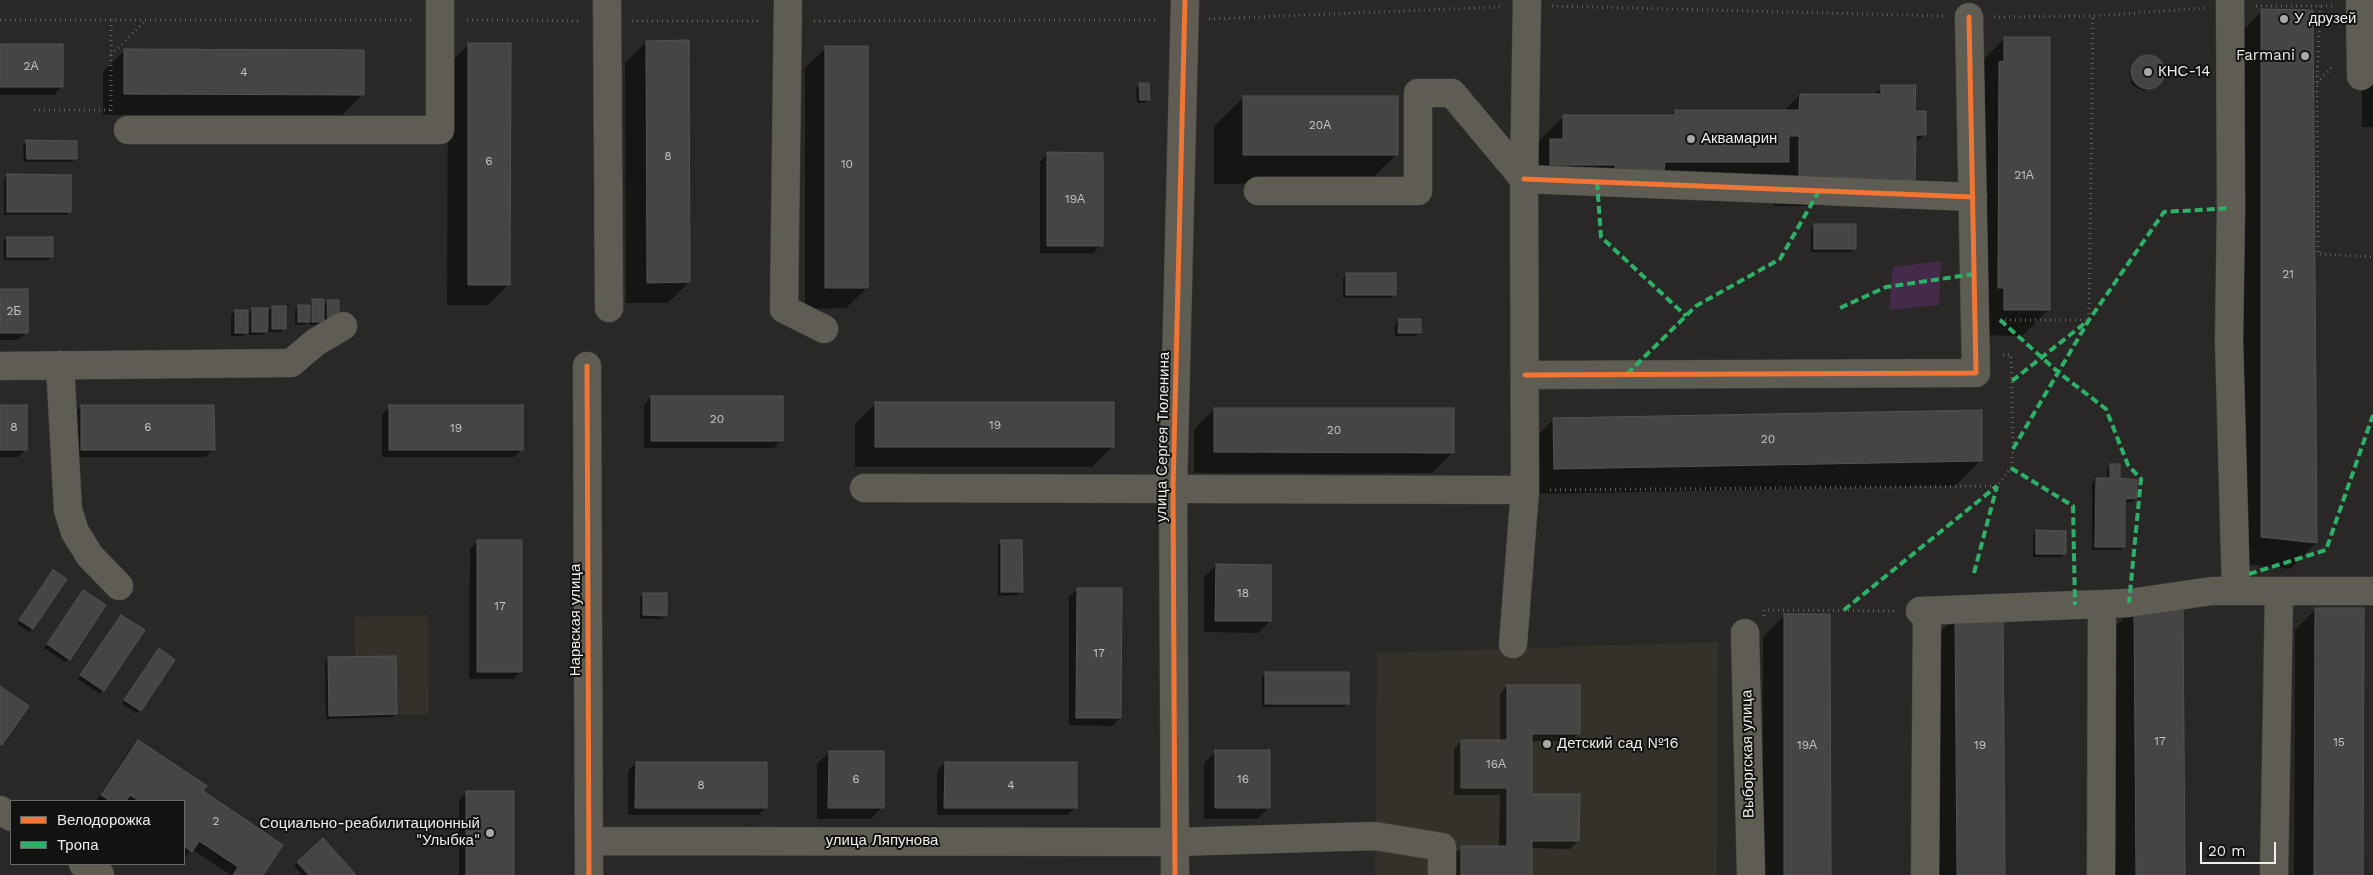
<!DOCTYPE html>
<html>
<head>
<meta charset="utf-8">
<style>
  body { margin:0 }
  #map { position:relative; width:2373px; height:875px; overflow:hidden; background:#292826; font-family:"Work Sans",sans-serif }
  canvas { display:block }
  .legend { position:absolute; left:10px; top:800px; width:175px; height:65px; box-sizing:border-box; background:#121210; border:1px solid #6a6a68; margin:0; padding:6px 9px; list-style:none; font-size:15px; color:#eeedeb }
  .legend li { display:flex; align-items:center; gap:10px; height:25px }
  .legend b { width:25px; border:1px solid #6a6a68 }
  .scale { position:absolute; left:2200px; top:842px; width:76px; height:22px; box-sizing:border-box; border:2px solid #eeedeb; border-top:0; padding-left:6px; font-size:15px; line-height:18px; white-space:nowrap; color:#eeedeb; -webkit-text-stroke:4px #121210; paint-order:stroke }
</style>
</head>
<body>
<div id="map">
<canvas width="2373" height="875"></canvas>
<ul class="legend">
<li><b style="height:6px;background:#f07635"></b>Велодорожка</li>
<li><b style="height:6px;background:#2db169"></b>Тропа</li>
</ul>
<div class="scale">20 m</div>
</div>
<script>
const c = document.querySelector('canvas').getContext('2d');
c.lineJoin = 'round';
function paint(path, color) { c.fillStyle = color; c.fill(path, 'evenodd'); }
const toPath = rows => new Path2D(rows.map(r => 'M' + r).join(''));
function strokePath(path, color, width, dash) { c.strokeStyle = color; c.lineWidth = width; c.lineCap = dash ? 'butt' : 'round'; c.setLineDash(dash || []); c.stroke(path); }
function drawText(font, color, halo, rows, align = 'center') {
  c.font = font + ' "Work Sans",sans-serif'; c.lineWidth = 4; c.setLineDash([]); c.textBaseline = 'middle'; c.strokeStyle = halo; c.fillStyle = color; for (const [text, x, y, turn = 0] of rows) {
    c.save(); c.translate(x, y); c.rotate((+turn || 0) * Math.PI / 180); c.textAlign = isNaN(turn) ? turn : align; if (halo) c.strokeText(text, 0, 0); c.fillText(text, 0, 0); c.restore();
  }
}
const built = toPath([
  [428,615,429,714,329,716,328,657,355,656,354,617],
  [1718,642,1717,875,1375,875,1377,653]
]);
const green = toPath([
  [1941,261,1939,305,1889,310,1893,267]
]);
const shadow = toPath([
  [2262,11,2316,543,2290,569,2236,563,2236,37],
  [2005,38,2048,310,2022,336,1978,335,1979,64],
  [646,42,689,282,668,303,626,303,625,63],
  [469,44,509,284,488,305,447,305,448,65],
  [0,46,61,87,54,95,0,95],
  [826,48,867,288,846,308,805,309,805,68],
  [124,51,363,94,342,115,103,115,103,72],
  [2149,56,2161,62,2164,68,2160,82,2144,91,2132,85,2129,72,2136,62],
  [2373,73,2373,127,2362,127,2362,83],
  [1140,85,1148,99,1145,103,1137,103,1136,88],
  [1882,87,1914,112,1924,135,1914,145,1914,180,1888,206,1774,206,1774,175,1762,187,1637,196,1589,196,1589,190,1525,190,1538,142,1564,116,1670,116,1675,111,1784,111,1800,95,1873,95],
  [1244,97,1397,154,1367,183,1214,184,1214,126],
  [27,142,76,159,72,162,24,162,23,145],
  [1048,154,1101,245,1093,253,1040,253,1040,162],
  [8,176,70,211,66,215,4,215,4,179],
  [1814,225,1855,248,1851,252,1811,252,1811,229],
  [7,238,51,257,48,260,4,260,3,242],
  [1346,274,1395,294,1391,298,1343,298,1343,278],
  [0,290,26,332,18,340,0,340],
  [313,300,323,306,328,301,338,319,324,323,324,319,319,325,309,325,309,321,305,325,295,325,295,310,299,306,309,306],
  [273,307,285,328,281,332,269,332,269,310],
  [253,310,266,332,263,335,249,335,249,313],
  [235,311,246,332,243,336,231,336,231,315],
  [1399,321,1419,333,1416,336,1395,336,1395,324],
  [651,397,781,440,774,448,644,448,644,405],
  [876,403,1113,446,1092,467,855,467,855,424],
  [0,406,26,449,18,457,0,457],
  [81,406,213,449,205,457,73,457,74,414],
  [390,406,522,449,514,457,382,457,382,414],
  [1214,409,1453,452,1432,473,1194,473,1194,430],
  [1554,419,1981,460,1955,486,1529,494,1528,445],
  [2110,465,2119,479,2135,498,2132,502,2124,502,2124,546,2120,550,2092,550,2092,483,2096,479,2107,479,2107,469],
  [2036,532,2065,553,2061,557,2033,557,2033,535],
  [478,541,521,672,513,679,469,679,470,549],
  [1002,541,1021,592,1018,595,998,596,998,545],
  [1216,566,1270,621,1258,633,1204,632,1204,577],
  [53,571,32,628,29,632,17,624],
  [1077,590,1120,718,1112,726,1069,725,1069,597],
  [644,594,666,615,662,619,640,619,640,598],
  [80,596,69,659,65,662,44,648],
  [2135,607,2184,875,2115,875,2114,628],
  [2316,609,2361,875,2294,875,2295,630],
  [1784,616,1829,875,1763,875,1763,637],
  [1956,616,2004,875,1937,875,1935,637],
  [118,620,143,631,100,694,78,679],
  [155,654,140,710,136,713,122,704],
  [328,658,396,714,392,717,326,719,325,662],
  [1266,673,1348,703,1344,707,1262,707,1262,677],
  [1507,686,1578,734,1571,741,1531,741,1531,795,1578,841,1570,849,1530,848,1530,875,1453,875,1453,856,1461,848,1499,848,1500,795,1454,795,1454,749,1461,741,1500,742,1500,694],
  [138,742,262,875,231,875,192,849,184,859,184,801,96,801,130,749],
  [829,752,882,807,871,819,817,819,817,764],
  [1216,752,1269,807,1257,819,1204,819,1204,763],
  [636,763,766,807,758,815,628,815,628,771],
  [945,763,1076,807,1068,815,937,815,937,771],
  [467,792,512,875,459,875,459,800],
  [323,840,354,875,302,875,294,866]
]);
const building = toPath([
  [2261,9,2313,10,2317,543,2261,537,2261,9],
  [2004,37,2050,37,2050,310,2004,310,2004,288,1998,288,1999,62,2004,61,2004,37],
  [689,40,690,282,647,283,646,41,689,40],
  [468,43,511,43,510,285,468,285,468,43],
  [0,44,63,44,63,87,0,87,0,44],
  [825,46,868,46,868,288,825,288,825,46],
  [124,49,364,50,364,95,124,94,124,49],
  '2131 72a17 17 0 1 1 34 0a17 17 0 1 1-34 0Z',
  [1139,83,1149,83,1150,100,1140,100,1139,83],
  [1881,85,1916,85,1915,111,1926,111,1926,135,1916,135,1915,180,1799,180,1799,136,1789,136,1789,162,1665,162,1664,170,1615,171,1615,165,1550,165,1550,139,1563,139,1563,115,1675,115,1675,110,1799,110,1800,94,1881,94,1881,85],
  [1243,96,1398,96,1398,155,1243,155,1243,96],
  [26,140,77,141,77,159,27,159,26,140],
  [1047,152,1103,153,1103,246,1047,246,1047,152],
  [7,174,71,175,71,212,7,212,7,174],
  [1814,224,1856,224,1856,249,1814,249,1814,224],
  [7,237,53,237,53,257,7,257,7,237],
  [1346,273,1396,273,1396,295,1346,295,1346,273],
  [0,289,28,289,28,333,0,333,0,289],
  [312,299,324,299,324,322,312,322,312,299],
  [327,300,339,300,339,320,328,320,327,300],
  [298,305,310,305,310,322,298,322,298,305],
  [272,306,286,306,286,329,272,329,272,306],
  [252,308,268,308,267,332,252,332,252,308],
  [235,310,248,310,248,333,235,333,235,310],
  [1399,319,1421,319,1421,333,1398,333,1399,319],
  [651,396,783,396,783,441,651,441,651,396],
  [875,402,1114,402,1114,447,875,447,875,402],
  [0,405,27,405,27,450,0,450,0,405],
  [81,405,214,405,215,450,81,450,81,405],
  [389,405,523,405,523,450,389,450,389,405],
  [1214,408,1454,408,1454,453,1214,452,1214,408],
  [1982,410,1982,461,1554,469,1553,418,1982,410],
  [2110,464,2120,464,2120,478,2137,480,2137,498,2125,499,2125,547,2095,547,2096,478,2110,478,2110,464],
  [2036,530,2066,531,2066,554,2036,554,2036,530],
  [477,540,522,540,522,672,477,672,477,540],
  [1001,540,1022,540,1023,592,1001,592,1001,540],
  [1216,564,1271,565,1271,621,1215,621,1216,564],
  [53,570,67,579,33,629,19,620,53,570],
  [1077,588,1122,588,1121,718,1076,718,1077,588],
  [83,590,106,605,70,660,47,644,83,590],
  [643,593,667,593,667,616,643,615,643,593],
  [2134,606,2183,606,2185,875,2136,875,2134,606],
  [2315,608,2364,608,2363,875,2314,875,2315,608],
  [1784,614,1830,614,1831,875,1784,875,1784,614],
  [2003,614,2005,875,1957,875,1955,615,2003,614],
  [121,615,145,630,104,691,80,675,121,615],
  [159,648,175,660,141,711,124,700,159,648],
  [396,656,397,714,329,716,328,657,396,656],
  [1265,672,1349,672,1349,704,1265,704,1265,672],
  [1507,685,1580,685,1580,734,1532,734,1532,794,1580,794,1579,841,1532,841,1532,875,1461,875,1461,846,1507,846,1507,788,1461,788,1461,740,1507,740,1507,685],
  [0,686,29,706,2,745,0,744,0,686],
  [138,740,207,786,203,791,283,845,263,875,233,875,238,867,199,841,192,852,184,846,184,801,140,801,130,795,126,801,110,801,101,795,138,740],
  [1215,750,1270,750,1270,808,1215,808,1215,750],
  [829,751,884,751,884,808,828,808,829,751],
  [636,762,767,762,767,808,635,808,636,762],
  [945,762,1077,762,1077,808,944,808,945,762],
  [466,791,514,791,514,875,466,875,466,791],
  [323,838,356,875,309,875,297,862,323,838]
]);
const path = toPath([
  [1552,6,1943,16],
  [2256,6,2335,6],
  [2320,6,2317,83,2318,254,2373,257],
  [1994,17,2093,16,2205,8],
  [1209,19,1500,7],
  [0,20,413,20],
  [111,20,111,111],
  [467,20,581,21],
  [632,21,761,21],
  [814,21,1158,20],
  [111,55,146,20],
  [2317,83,2334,65],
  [34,110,110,110],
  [2000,320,2089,320,2093,16],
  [1550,490,1997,486,2011,468,2013,449,2011,355,2002,355],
  [1764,616,1764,610,1894,611]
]);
const minor = toPath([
  [607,0,609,308],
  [788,0,784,309,824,329],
  [2230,0,2231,208,2229,340,2236,591],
  [2360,0,2361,76],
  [128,130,440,130,440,0],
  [1258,191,1418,191,1418,93,1452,93,1524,179,1973,197],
  [60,365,68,510,75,532,90,556,119,586],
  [0,366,291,363,316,342,343,326],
  [587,366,589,875],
  [1525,375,1976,373,1969,17],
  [864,488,1525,490],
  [1920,611,2129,603,2212,591,2373,591],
  [1745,633,1751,875],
  [1513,644,1525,490,1524,179,1527,0],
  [0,810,11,817],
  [590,841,1175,842,1375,836,1442,847,1442,875],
  [83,864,100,875],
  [1175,875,1173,488,1185,0],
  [1925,875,1927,611],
  [2101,875,2102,604],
  [2274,875,2279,593]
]);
const quiet = toPath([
  [1597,182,1601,237,1686,316],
  [1840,308,1886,287,1974,274],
  [2000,320,2058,372,2106,409,2128,465,2141,479,2129,603],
  [1627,374,1696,306,1780,259,1819,191],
  [2012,381,2085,323],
  [2013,449,2089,320,2164,212,2231,208],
  [2011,468,2073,506,2075,605],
  [1974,573,1997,486],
  [2249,574,2326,550,2373,415],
  [1844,610,1997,486]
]);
const cycleway = toPath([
  [1524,179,1973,197],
  [587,366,589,875],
  [1525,375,1976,373,1969,17],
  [1175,875,1173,488,1185,0]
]);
const markers = [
  [2284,19,5,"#a9a8a6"],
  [2305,56,5,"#a9a8a6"],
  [2148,72,5,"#a9a8a6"],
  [1691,139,5,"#a9a8a6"],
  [1547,744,5,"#a9a8a6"],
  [490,833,5,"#a9a8a6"]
];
const numberNames = [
  ["2А",31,66],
  ["4",244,72],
  ["20А",1320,125],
  ["8",668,156],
  ["6",489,161],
  ["10",847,164],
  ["21А",2024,175],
  ["19А",1075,199],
  ["21",2288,274],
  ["2Б",14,311],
  ["20",717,419],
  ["19",995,425],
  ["8",14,427],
  ["6",148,427],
  ["19",456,428],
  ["20",1334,430],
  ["20",1768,439],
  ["18",1243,593],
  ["17",500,606],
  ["17",1099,653],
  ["17",2160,741],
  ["15",2339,742],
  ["19А",1807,745],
  ["19",1980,745],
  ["16А",1496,764],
  ["6",856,779],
  ["16",1243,779],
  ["8",701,785],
  ["4",1011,785],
  ["2",216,821]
];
const poiNames = [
  ["У друзей",2294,19],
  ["Farmani",2295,56,"right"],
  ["КНС-14",2158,72],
  ["Аквамарин",1701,139],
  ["Детский сад №16",1557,744],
  ["Социально-реабилитационный",480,824,"right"],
  ["\"Улыбка\"",480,841,"right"]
];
const streetNames = [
  ["улица Сергея Тюленина",1163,437,-89],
  ["Нарвская улица",576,620,-90],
  ["Выборгская улица",1748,754,-91],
  ["улица Ляпунова",882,841]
];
paint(built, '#333129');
paint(green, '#452b4a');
paint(shadow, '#0007');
paint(building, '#454543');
strokePath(building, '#545352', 1);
strokePath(minor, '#444442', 29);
strokePath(path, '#5f5d56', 3, [1, 4]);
strokePath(minor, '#5e5c53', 28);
strokePath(quiet, '#2db169', 4, [8, 4]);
strokePath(cycleway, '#f07635', 5);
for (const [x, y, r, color] of markers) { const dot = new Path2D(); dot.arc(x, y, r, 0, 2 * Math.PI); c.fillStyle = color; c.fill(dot); strokePath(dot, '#121210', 2); }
drawText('12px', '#c4c3c1', null, numberNames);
drawText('15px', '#eeedeb', '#121210', poiNames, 'left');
drawText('15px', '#eeedeb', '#121210', streetNames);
</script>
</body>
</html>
